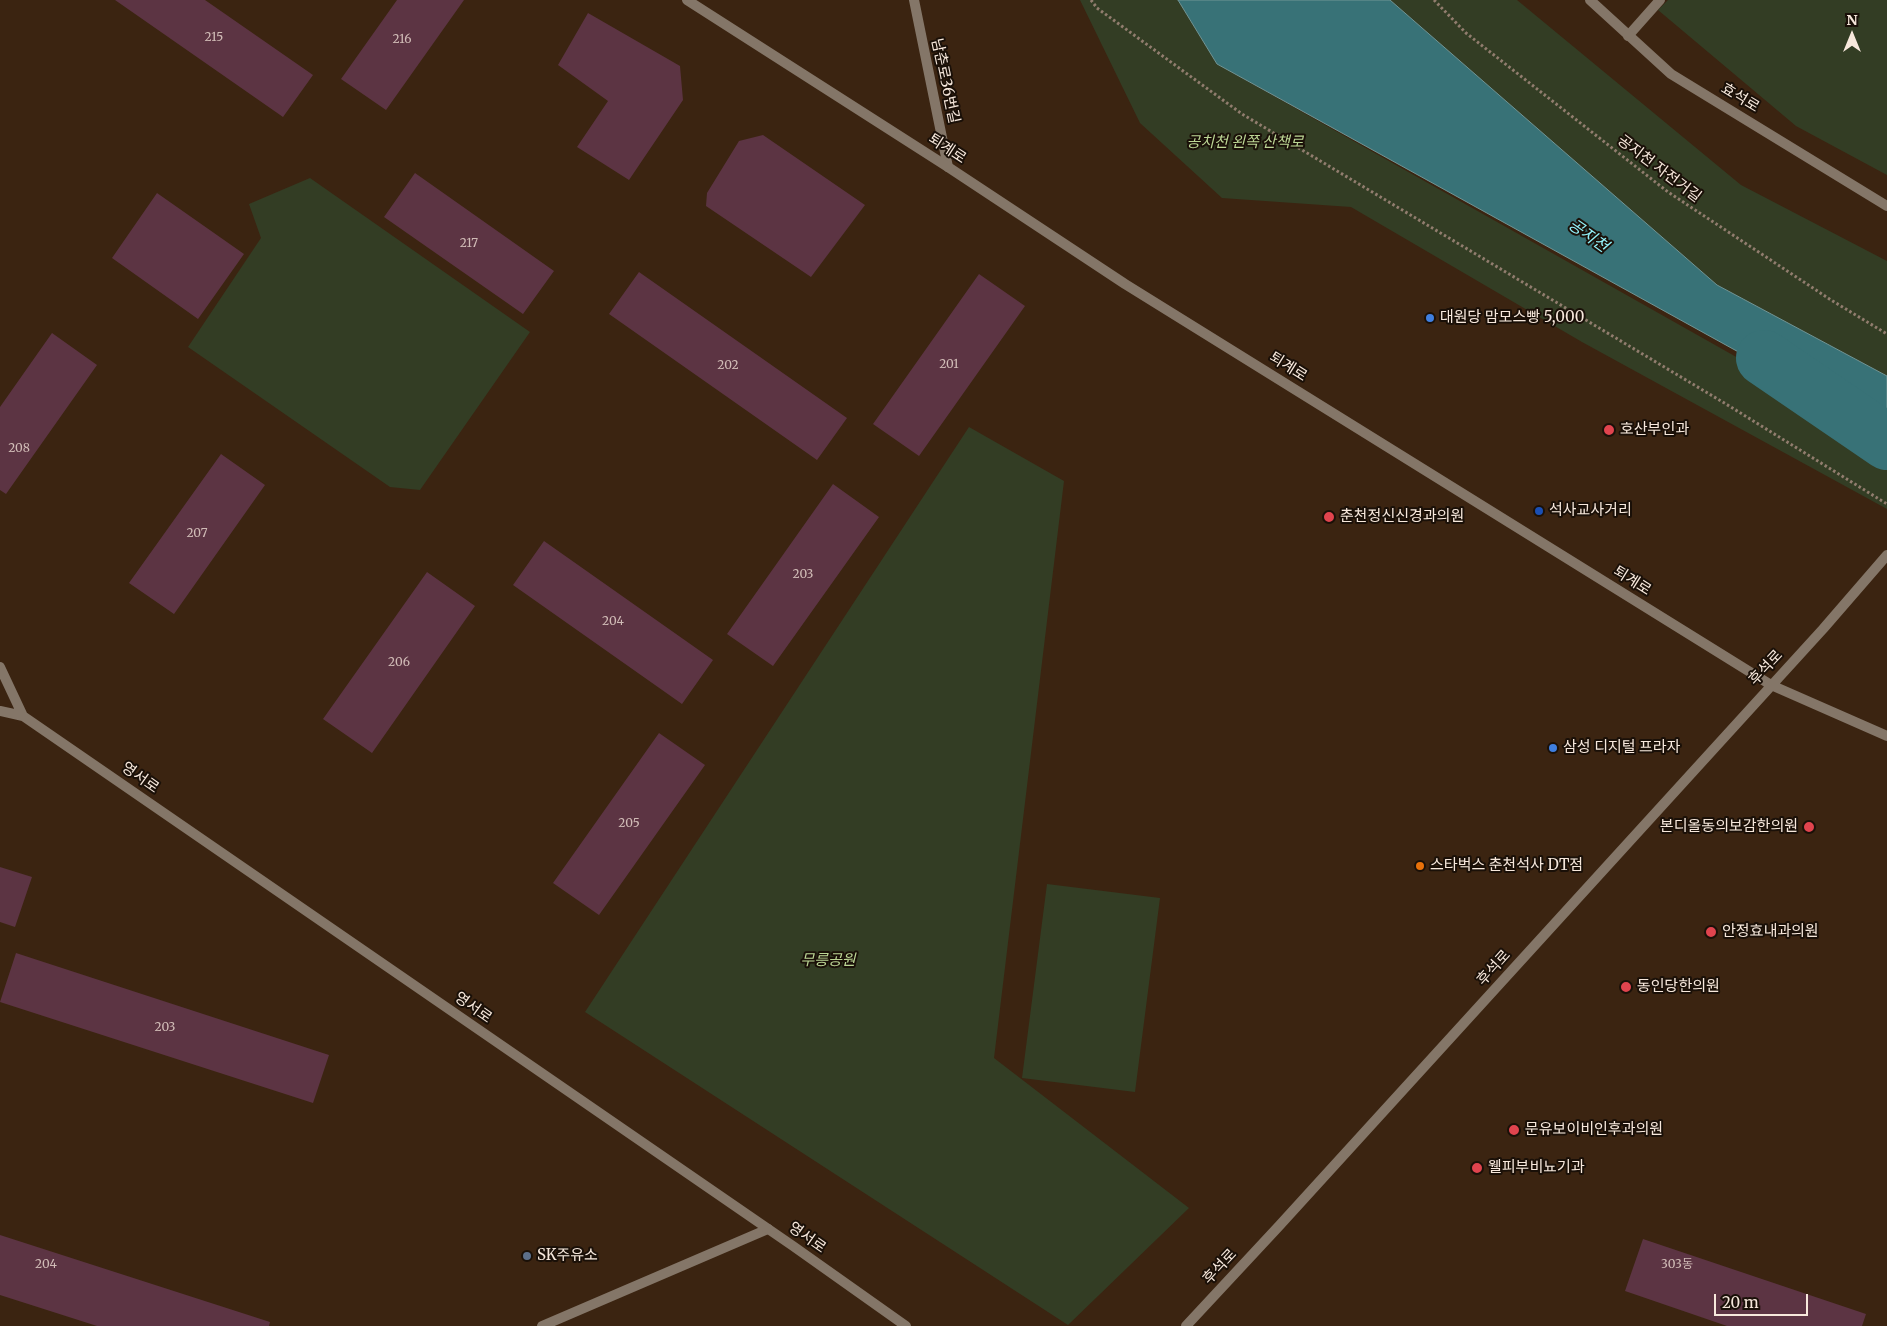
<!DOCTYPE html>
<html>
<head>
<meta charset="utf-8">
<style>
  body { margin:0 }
  #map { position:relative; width:1887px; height:1326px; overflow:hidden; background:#3b2411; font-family:Merriweather,serif }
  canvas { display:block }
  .north { position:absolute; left:1827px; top:10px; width:50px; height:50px; -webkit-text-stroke:4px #1a1008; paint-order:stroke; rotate:0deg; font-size:14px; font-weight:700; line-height:20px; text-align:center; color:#f7e8dc }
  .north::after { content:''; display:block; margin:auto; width:18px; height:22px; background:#f7e8dc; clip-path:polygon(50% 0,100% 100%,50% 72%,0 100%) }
  .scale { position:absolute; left:1714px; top:1294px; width:94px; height:22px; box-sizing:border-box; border:2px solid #f7e8dc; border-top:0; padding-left:6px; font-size:15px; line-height:18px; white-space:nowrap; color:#f7e8dc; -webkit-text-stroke:4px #1a1008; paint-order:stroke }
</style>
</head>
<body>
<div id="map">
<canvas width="1887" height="1326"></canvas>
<div class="north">N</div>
<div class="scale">20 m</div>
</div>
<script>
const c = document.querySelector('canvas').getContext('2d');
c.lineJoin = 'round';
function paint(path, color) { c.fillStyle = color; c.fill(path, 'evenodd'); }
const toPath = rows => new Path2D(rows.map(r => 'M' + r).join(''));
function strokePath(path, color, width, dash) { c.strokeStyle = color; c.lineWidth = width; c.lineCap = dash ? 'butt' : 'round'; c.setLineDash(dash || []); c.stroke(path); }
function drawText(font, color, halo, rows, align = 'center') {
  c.font = font + ' Merriweather,"Noto Sans KR",serif'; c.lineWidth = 4; c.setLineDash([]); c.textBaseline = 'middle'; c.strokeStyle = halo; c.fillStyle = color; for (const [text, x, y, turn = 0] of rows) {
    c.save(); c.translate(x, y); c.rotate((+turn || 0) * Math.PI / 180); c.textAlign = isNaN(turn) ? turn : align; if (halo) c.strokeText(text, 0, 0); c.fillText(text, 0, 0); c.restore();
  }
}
const green = toPath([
  [1080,0,1178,0,1217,64,1887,442,1887,509,1582,342,1351,207,1222,198,1140,123],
  [1390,0,1517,0,1741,185,1887,261,1887,376,1717,285],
  [1668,0,1887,0,1887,175,1796,126,1658,10],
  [310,178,530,332,420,490,390,487,188,347,261,238,249,204],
  [969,427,1064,481,994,1058,1189,1208,1068,1325,585,1012],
  [1047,884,1160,898,1135,1092,1022,1078]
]);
const water = toPath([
  [1178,0,1390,0,1717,285,1887,376,1887,434,1217,64,1178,0]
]);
const river = toPath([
  [1764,358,1887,442]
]);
const building = toPath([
  [115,0,205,0,313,75,283,117],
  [397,0,464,0,386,110,341,79],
  [588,13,680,66,683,100,629,180,577,147,608,101,558,65],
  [763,135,865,205,811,277,706,206,707,193,739,141],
  [415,173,554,271,523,314,384,217],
  [157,193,244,254,198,319,112,258],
  [639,272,847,418,817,460,609,314],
  [979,274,1025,306,919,456,873,424],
  [52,333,97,365,6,494,0,490,0,407],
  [221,454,265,485,174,614,129,583],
  [833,484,879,517,773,666,727,634],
  [544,541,713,660,682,704,513,585],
  [427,572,475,606,372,753,323,719],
  [659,733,705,765,599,915,553,883],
  [0,867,32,877,15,927,0,922],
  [16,953,329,1055,313,1103,0,1002],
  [0,1235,270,1322,269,1326,97,1326,0,1295],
  [1643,1239,1866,1314,1862,1326,1727,1326,1625,1291]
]);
const path = toPath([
  [1091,0,1097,8,1242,114,1726,404,1887,504],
  [1434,0,1466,33,1668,192,1831,300,1887,334]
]);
const minor = toPath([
  [914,0,948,167],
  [1628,36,1660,0],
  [542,1326,768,1229]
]);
const tertiary = toPath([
  [687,0,948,167,1125,284,1771,685,1887,736],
  [1590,0,1671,74,1887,206],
  [0,667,23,716],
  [0,711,23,716,793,1246,906,1326],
  [1186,1326,1279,1226,1823,629,1887,555]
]);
const markers = [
  [1430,318,5,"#3f7fe0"],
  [1609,430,6,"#e0444e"],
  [1539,511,5,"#1a4fb4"],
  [1329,517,6,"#e0444e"],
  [1553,748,5,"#3f7fe0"],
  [1809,827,6,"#e0444e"],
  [1420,866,5,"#e8710a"],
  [1711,932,6,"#e0444e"],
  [1626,987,6,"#e0444e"],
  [1514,1130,6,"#e0444e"],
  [1477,1168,6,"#e0444e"],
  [527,1256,5,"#5c6f8a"]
];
const numberNames = [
  ["215",214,38],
  ["216",402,40],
  ["217",469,244],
  ["201",949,365],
  ["202",728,366],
  ["208",19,449],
  ["207",197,534],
  ["203",803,575],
  ["204",613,622],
  ["206",399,663],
  ["205",629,824],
  ["203",165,1028],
  ["204",46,1265],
  ["303동",1677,1265]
];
const streetNames = [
  ["남춘로36번길",945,81,78],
  ["효석로",1740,98,31],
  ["퇴계로",947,149,33],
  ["공지천 자전거길",1659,169,37],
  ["퇴계로",1288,367,32],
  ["퇴계로",1632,581,32],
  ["후석로",1766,668,-47],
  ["영서로",140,778,35],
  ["후석로",1494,968,-48],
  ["영서로",473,1008,35],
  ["영서로",807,1238,35],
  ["후석로",1220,1267,-47]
];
const parkNames = [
  ["공치천 왼쪽 산책로",1245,143],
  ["무릉공원",828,961]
];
const poiNames = [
  ["대원당 맘모스빵 5,000",1440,318],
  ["호산부인과",1620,430],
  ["석사교사거리",1549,511],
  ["춘천정신신경과의원",1340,517],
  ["삼성 디지털 프라자",1563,748],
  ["본디올동의보감한의원",1798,827,"right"],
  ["스타벅스 춘천석사 DT점",1430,866],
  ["안정효내과의원",1722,932],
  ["동인당한의원",1637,987],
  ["문유보이비인후과의원",1525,1130],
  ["웰피부비뇨기과",1488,1168],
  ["SK주유소",537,1256]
];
const waterNames = [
  ["공지천",1588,236,35]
];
paint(green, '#333d24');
paint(water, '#387277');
strokePath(water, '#719595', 1);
strokePath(river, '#387277', 56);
paint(building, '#5c3443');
strokePath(path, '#917d6e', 3, [2.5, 2.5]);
strokePath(minor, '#847668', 10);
strokePath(tertiary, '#847668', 10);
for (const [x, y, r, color] of markers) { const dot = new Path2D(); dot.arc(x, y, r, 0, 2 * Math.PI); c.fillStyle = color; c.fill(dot); strokePath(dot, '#1a1008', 2); }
drawText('12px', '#d0bbb6', null, numberNames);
drawText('15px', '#f7e8dc', '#1a1008', streetNames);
drawText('italic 15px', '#bcd695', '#1a1008', parkNames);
drawText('15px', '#f7e8dc', '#1a1008', poiNames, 'left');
drawText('italic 16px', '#93f2fa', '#1a1008', waterNames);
</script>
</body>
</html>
